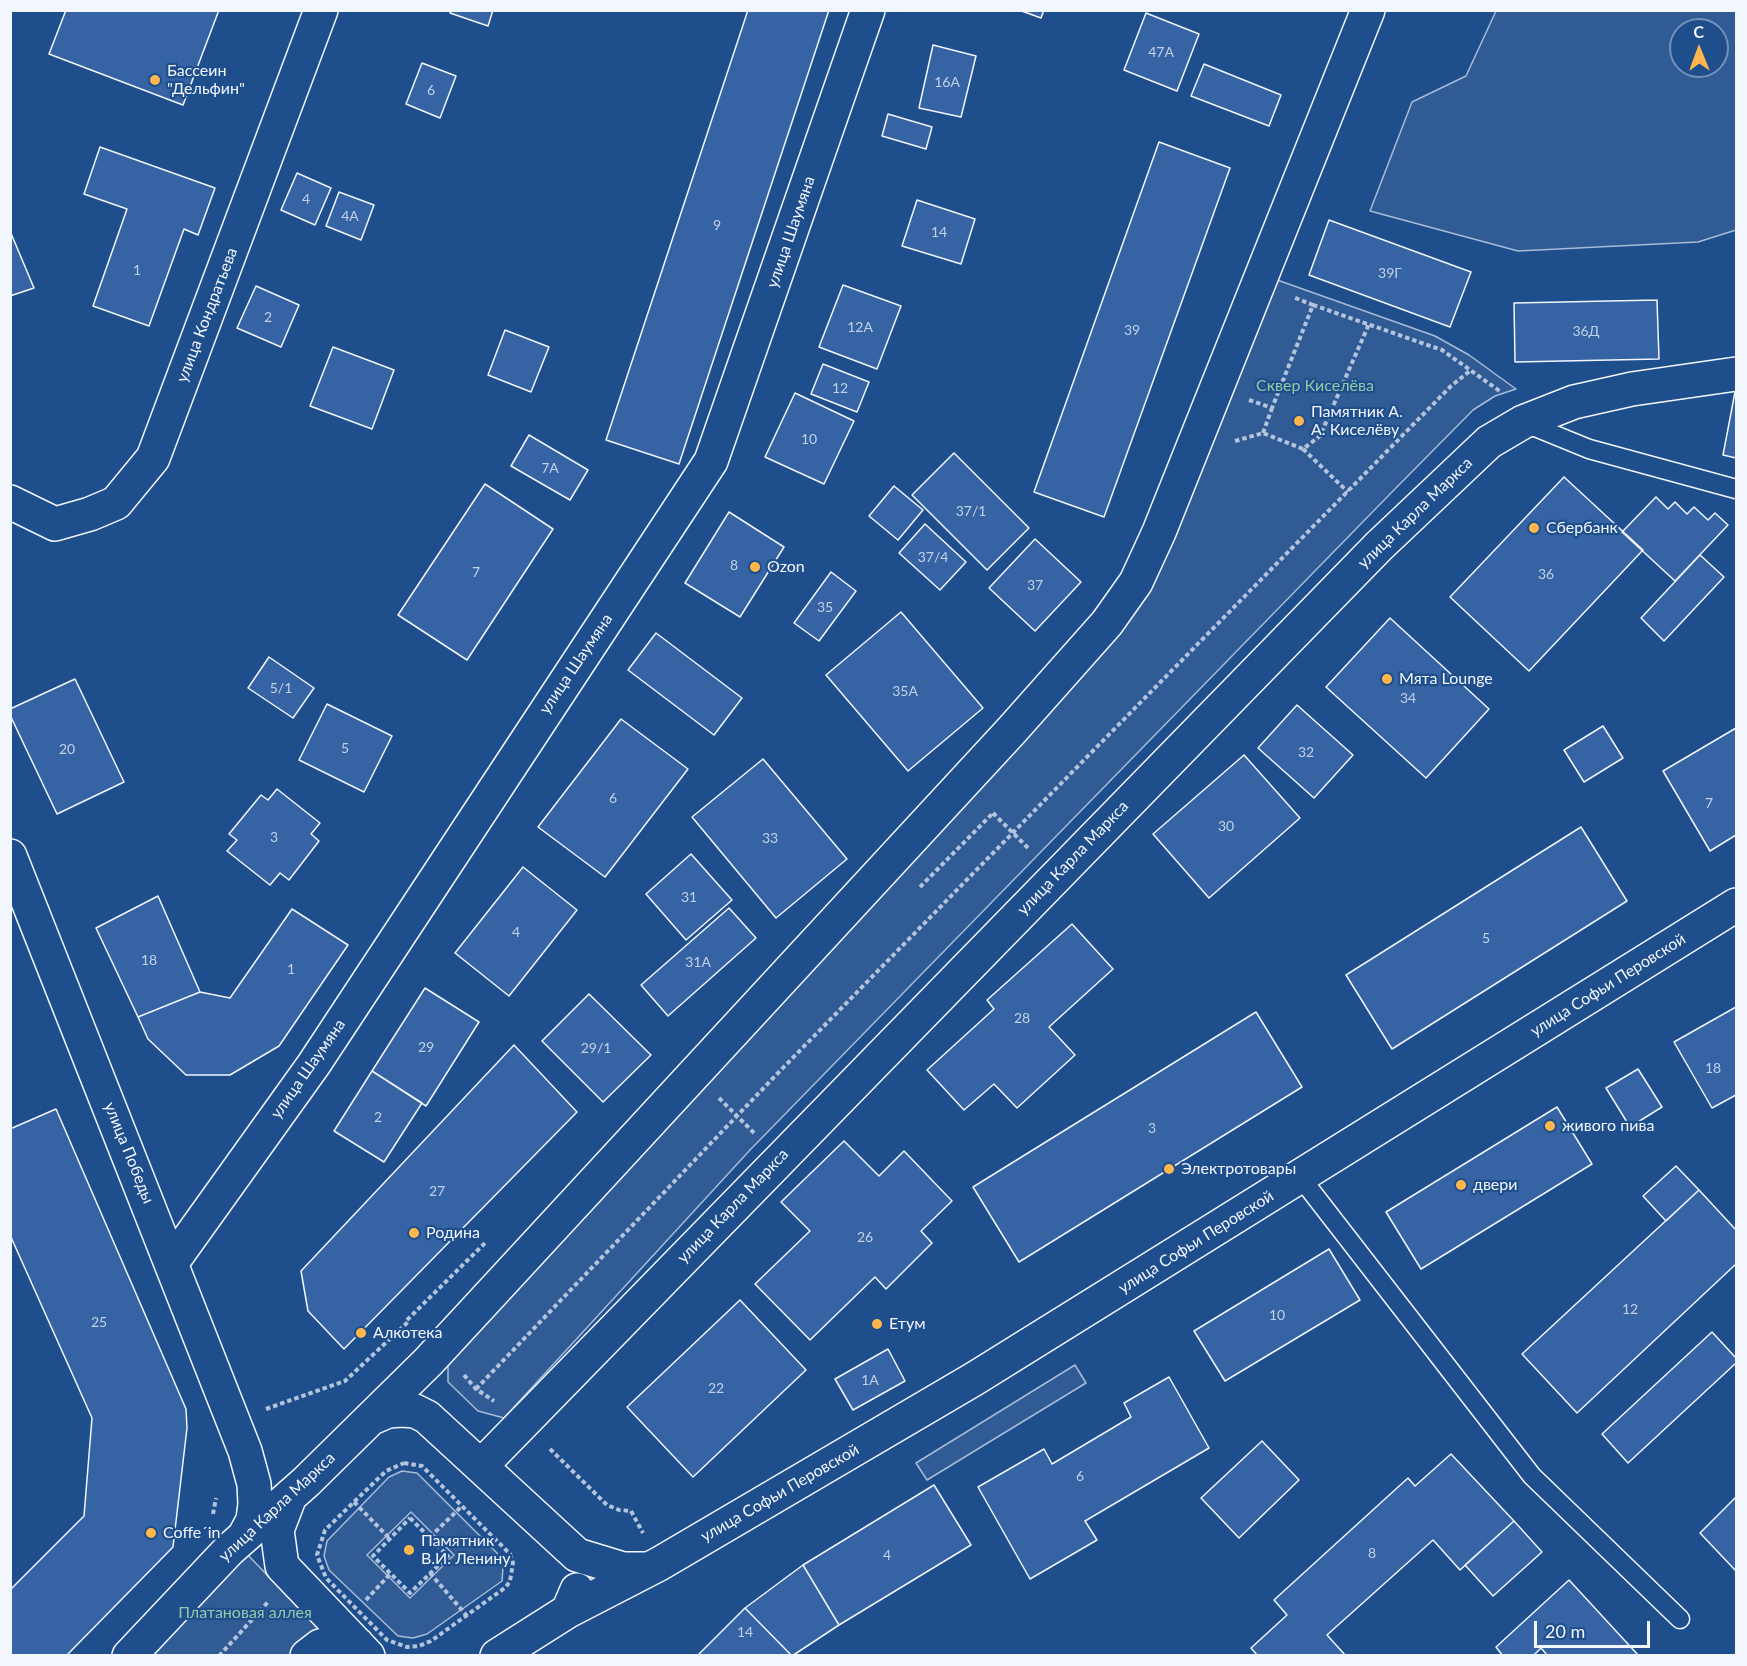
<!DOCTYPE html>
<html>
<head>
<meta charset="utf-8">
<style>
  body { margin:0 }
  #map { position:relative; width:1747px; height:1666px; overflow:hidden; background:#1f4e8c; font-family:Lato,sans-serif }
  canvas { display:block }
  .frame { position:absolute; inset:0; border:12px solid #f2f6ff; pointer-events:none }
  .north { position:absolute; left:1669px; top:18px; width:60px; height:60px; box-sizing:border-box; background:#1f4e8c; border:2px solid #7391ba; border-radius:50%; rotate:359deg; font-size:16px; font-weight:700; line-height:24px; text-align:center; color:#f2f6ff }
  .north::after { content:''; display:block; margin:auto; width:21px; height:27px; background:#ffb74d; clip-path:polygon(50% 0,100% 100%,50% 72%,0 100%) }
  .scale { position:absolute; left:1534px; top:1621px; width:116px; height:27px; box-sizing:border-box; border:3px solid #f2f6ff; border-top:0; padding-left:8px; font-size:18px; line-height:21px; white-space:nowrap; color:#f2f6ff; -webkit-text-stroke:4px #1f4e8c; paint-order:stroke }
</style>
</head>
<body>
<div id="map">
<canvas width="1747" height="1666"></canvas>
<div class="frame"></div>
<div class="north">С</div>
<div class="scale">20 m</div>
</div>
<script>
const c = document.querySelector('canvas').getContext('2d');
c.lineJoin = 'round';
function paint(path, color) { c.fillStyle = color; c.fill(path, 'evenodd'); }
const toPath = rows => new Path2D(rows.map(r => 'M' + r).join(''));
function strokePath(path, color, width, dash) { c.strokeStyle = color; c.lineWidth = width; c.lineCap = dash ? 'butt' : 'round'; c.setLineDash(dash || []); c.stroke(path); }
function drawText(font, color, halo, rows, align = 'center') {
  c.font = font + ' Lato,sans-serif'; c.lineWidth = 4.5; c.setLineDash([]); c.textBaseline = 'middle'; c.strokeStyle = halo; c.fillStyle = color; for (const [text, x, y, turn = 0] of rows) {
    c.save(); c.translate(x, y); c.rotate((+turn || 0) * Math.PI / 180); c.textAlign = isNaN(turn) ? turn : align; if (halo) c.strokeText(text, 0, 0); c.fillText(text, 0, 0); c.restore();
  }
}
const built = toPath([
  [1496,11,1736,11,1736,230,1698,242,1518,251,1370,211,1412,102,1466,76,1496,11],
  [1681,30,1717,30,1717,66,1681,66,1681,30],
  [1266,276,1435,336,1469,355,1516,389,1495,396,1473,410,1391,493,750,1150,504,1418,478,1411,448,1382,448,1351,1109,630,1266,276],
  [1075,1365,1086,1383,927,1480,916,1463,1075,1365],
  [402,1471,417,1473,497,1553,503,1567,502,1581,427,1634,413,1638,398,1636,329,1570,324,1556,327,1541,389,1477,402,1471],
  [411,1512,454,1555,410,1598,367,1555,411,1512],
  [245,1552,318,1628,291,1655,147,1656,245,1552]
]);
const building = toPath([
  [66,10,219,10,183,105,49,54,66,10],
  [451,10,493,10,488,26,450,13,451,10],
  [748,10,829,10,679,464,606,440,748,10],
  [1019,10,1044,10,1041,18,1019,10],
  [1146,13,1199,34,1177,91,1124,70,1146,13],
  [933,45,976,56,961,117,919,108,933,45],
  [422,63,456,76,440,118,406,104,422,63],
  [1204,64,1281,95,1269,126,1191,96,1204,64],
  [888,114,932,127,926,149,882,136,888,114],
  [1159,142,1230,168,1104,517,1034,492,1159,142],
  [100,147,215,188,198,235,184,229,149,326,93,306,127,209,84,194,100,147],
  [297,173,331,188,315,225,281,210,297,173],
  [339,192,374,205,361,240,326,226,339,192],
  [917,200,975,219,961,264,902,246,917,200],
  [1329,220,1471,272,1450,327,1309,275,1329,220],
  [10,231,34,288,10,296,10,231],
  [843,285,901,306,877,369,819,347,843,285],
  [256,286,299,305,281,347,237,328,256,286],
  [1657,300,1659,359,1515,362,1514,303,1657,300],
  [505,330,549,347,531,392,488,375,505,330],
  [333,347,394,370,372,429,310,406,333,347],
  [823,364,869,382,857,412,811,394,823,364],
  [1735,392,1736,392,1736,458,1723,455,1735,392],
  [795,393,854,421,824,484,765,457,795,393],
  [529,435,588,470,570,500,511,466,529,435],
  [954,453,1029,528,987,570,912,495,954,453],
  [1564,477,1643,550,1529,671,1450,597,1564,477],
  [485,484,553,529,467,660,398,615,485,484],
  [894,486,923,510,898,540,869,516,894,486],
  [1656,497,1668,509,1675,502,1687,514,1694,507,1708,520,1715,513,1728,525,1675,581,1622,532,1656,497],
  [729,512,784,547,740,617,685,583,729,512],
  [925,524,966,562,940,590,899,553,925,524],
  [1035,539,1081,582,1035,631,989,588,1035,539],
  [1700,555,1724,577,1664,641,1641,618,1700,555],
  [831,572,856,591,819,641,794,623,831,572],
  [901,612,983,708,908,771,826,675,901,612],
  [1390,618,1489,709,1426,778,1326,687,1390,618],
  [656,633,742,698,714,735,628,670,656,633],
  [269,657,314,688,293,718,248,688,269,657],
  [75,679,124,782,57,814,10,715,10,709,75,679],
  [327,704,392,736,364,792,299,760,327,704],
  [1297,705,1353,755,1314,798,1258,748,1297,705],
  [621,719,688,769,605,877,538,827,621,719],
  [1603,726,1623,758,1584,782,1564,750,1603,726],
  [1736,728,1736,835,1710,851,1663,771,1736,728],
  [1244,755,1300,818,1209,898,1153,834,1244,755],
  [763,759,847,859,776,918,692,817,763,759],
  [277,789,320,823,311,834,319,841,289,880,280,873,270,885,227,851,237,840,229,834,261,795,268,800,277,789],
  [1581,827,1627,901,1392,1049,1346,975,1581,827],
  [691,854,732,900,686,940,646,894,691,854],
  [523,867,577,910,509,996,455,953,523,867],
  [158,896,200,992,138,1017,96,928,158,896],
  [729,908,756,938,668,1016,641,985,729,908],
  [292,909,348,945,279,1046,230,1075,186,1075,148,1039,138,1017,200,992,230,998,292,909],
  [1072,924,1113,969,1049,1027,1075,1055,1017,1108,994,1084,964,1110,927,1070,994,1009,987,1000,1072,924],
  [425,988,479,1022,426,1106,372,1071,425,988],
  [589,994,651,1055,603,1102,542,1041,589,994],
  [1736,1007,1736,1095,1712,1108,1674,1042,1736,1007],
  [1256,1012,1302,1087,1019,1262,973,1187,1256,1012],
  [514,1045,577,1112,344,1349,308,1311,301,1271,514,1045],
  [1638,1069,1662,1107,1630,1127,1606,1088,1638,1069],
  [372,1071,422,1103,384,1162,334,1131,372,1071],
  [1557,1107,1592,1164,1421,1269,1386,1212,1557,1107],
  [56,1109,186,1409,187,1428,173,1547,66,1656,10,1656,10,1590,84,1516,92,1418,10,1235,10,1129,56,1109],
  [844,1141,879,1176,904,1151,952,1201,921,1231,932,1243,886,1289,875,1277,810,1340,755,1284,810,1231,781,1202,844,1141],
  [1676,1166,1699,1190,1666,1221,1643,1196,1676,1166],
  [1699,1190,1736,1230,1736,1264,1577,1413,1522,1354,1699,1190],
  [1329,1249,1360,1300,1225,1381,1194,1331,1329,1249],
  [740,1300,806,1370,693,1477,627,1407,740,1300],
  [1712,1332,1736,1358,1736,1363,1628,1463,1602,1434,1712,1332],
  [888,1349,905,1381,853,1410,835,1379,888,1349],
  [1169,1377,1209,1448,1085,1521,1097,1540,1030,1579,978,1487,1044,1449,1052,1464,1131,1417,1124,1403,1169,1377],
  [1262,1441,1299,1480,1239,1538,1201,1498,1262,1441],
  [1451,1454,1514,1521,1460,1570,1433,1540,1327,1635,1346,1656,1258,1656,1251,1648,1287,1615,1274,1600,1408,1478,1415,1486,1451,1454],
  [934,1485,971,1545,839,1625,803,1565,934,1485],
  [1736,1497,1736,1571,1700,1533,1736,1497],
  [1514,1521,1542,1552,1493,1596,1465,1565,1514,1521],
  [803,1565,839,1625,792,1656,745,1608,803,1565],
  [1569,1580,1639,1656,1548,1656,1541,1648,1533,1656,1503,1656,1496,1647,1569,1580],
  [745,1608,792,1656,697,1656,745,1608]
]);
const path = toPath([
  [1313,305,1442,350,1501,392],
  [1249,400,1272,408,1313,305,1293,297],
  [1263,433,1272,408],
  [1235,441,1263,433,1303,449,1320,436,1369,324],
  [1303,449,1348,492],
  [993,813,1030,850],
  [920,887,993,813],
  [719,1098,754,1133],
  [407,1320,485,1243],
  [464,1375,476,1389,494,1401],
  [476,1389,777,1074,1083,761,1451,386,1471,370],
  [266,1409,345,1381,409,1321],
  [550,1449,607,1505,619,1510,631,1511,643,1533],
  [404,1463,422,1466,510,1554,513,1563,510,1581,506,1587,431,1641,419,1646,407,1647,387,1640,326,1578,317,1555,325,1530,386,1471,404,1463],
  [354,1502,390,1539],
  [213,1514,216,1498],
  [410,1518,448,1556,410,1593,373,1556,410,1518],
  [430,1537,462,1506],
  [430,1573,467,1616],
  [366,1600,391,1573],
  [219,1656,268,1602]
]);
const lane = toPath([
  [1523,422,1589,449,1736,489],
  [1301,1178,1532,1476,1680,1619]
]);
const street = toPath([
  [10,502,55,524,90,514,116,503,153,458,321,10],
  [10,856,245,1451,254,1484,255,1504,253,1520,245,1535],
  [173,1261,314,1064,711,461,868,10],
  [374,1417,388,1411,402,1410,415,1411,427,1417,577,1555,623,1569,649,1569],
  [481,1466,1379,546,1489,442,1523,422,1574,402,1632,389,1736,374],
  [290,1496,277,1530,282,1566,368,1656],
  [568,1611,659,1564,974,1379,1736,905],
  [129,1656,229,1550,306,1482,428,1362,1012,730,1107,623,1136,582,1159,532,1368,10],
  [307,1656,320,1646,332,1643,357,1644],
  [497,1656,568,1611,577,1590]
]);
const markers = [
  [155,80,6,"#ffb74d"],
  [1299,421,6,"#ffb74d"],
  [1534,528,6,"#ffb74d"],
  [755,567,6,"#ffb74d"],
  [1387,679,6,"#ffb74d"],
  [1550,1126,6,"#ffb74d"],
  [1169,1169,6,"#ffb74d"],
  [1461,1185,6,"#ffb74d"],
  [414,1233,6,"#ffb74d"],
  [877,1324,6,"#ffb74d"],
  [361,1333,6,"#ffb74d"],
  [151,1533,6,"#ffb74d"],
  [409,1550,6,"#ffb74d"]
];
const numberNames = [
  ["47А",1161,52],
  ["16А",947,82],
  ["6",431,90],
  ["4",306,199],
  ["4А",350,216],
  ["9",717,225],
  ["14",939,232],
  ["1",137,270],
  ["39Г",1390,273],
  ["2",268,317],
  ["12А",860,327],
  ["39",1132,330],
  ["36Д",1586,331],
  ["12",840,388],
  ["10",809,439],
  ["7А",550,468],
  ["37/1",971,511],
  ["37/4",933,557],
  ["8",734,565],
  ["7",476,572],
  ["36",1546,574],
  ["37",1035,585],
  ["35",825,607],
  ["5/1",281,688],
  ["35А",905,691],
  ["34",1408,698],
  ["5",345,748],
  ["20",67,749],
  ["32",1306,752],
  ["6",613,798],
  ["7",1709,803],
  ["30",1226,826],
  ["3",274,837],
  ["33",770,838],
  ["31",689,897],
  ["4",516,932],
  ["5",1486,938],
  ["18",149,960],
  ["31А",698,962],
  ["1",291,969],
  ["28",1022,1018],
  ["29",426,1047],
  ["29/1",596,1048],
  ["18",1713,1068],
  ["2",378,1117],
  ["3",1152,1128],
  ["27",437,1191],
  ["26",865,1237],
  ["12",1630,1309],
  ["10",1277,1315],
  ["25",99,1322],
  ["1А",870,1380],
  ["22",716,1388],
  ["6",1080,1476],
  ["8",1372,1553],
  ["4",887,1555],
  ["14",745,1632]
];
const poiNames = [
  ["Бассеин",167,71],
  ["\"Дельфин\"",167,89],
  ["Памятник А.",1311,412],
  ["А. Киселёву",1311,430],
  ["Сбербанк",1546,528],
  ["Ozon",767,567],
  ["Мята Lounge",1399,679],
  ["живого пива",1562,1126],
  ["Электротовары",1181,1169],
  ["двери",1473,1185],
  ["Родина",426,1233],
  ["Етум",889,1324],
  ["Алкотека",373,1333],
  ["Coffe´in",163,1533],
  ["Памятник",421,1541],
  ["В.И. Ленину",421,1559]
];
const streetNames = [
  ["улица Шаумяна",791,232,-71],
  ["улица Кондратьева",207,315,-69],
  ["улица Карла Маркса",1415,513,-44],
  ["улица Шаумяна",576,664,-56],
  ["улица Карла Маркса",1073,858,-46],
  ["улица Софьи Перовской",1608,985,-32],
  ["улица Шаумяна",308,1069,-55],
  ["улица Победы",129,1153,68],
  ["улица Карла Маркса",733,1206,-46],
  ["улица Софьи Перовской",1196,1242,-32],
  ["улица Софьи Перовской",780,1493,-30],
  ["улица Карла Маркса",277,1507,-43]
];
const parkNames = [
  ["Сквер Киселёва",1315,386],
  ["Платановая аллея",245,1613]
];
paint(built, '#305b95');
strokePath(built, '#a8bbd7', 1.5);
paint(building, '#3563a3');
strokePath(building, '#f2f6ff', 1.5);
strokePath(lane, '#f2f6ff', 21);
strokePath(street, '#f2f6ff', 36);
strokePath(path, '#b3c4dc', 4, [4.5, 3]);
strokePath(lane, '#1f4e8c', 18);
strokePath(street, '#1f4e8c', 33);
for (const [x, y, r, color] of markers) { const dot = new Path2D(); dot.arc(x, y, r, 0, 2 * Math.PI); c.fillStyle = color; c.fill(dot); strokePath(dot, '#1f4e8c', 2); }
drawText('14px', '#c3d1e8', null, numberNames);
drawText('16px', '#f2f6ff', '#1f4e8c', poiNames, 'left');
drawText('16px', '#f2f6ff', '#1f4e8c', streetNames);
drawText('16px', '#97c8a6', '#1f4e8c', parkNames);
</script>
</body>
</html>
